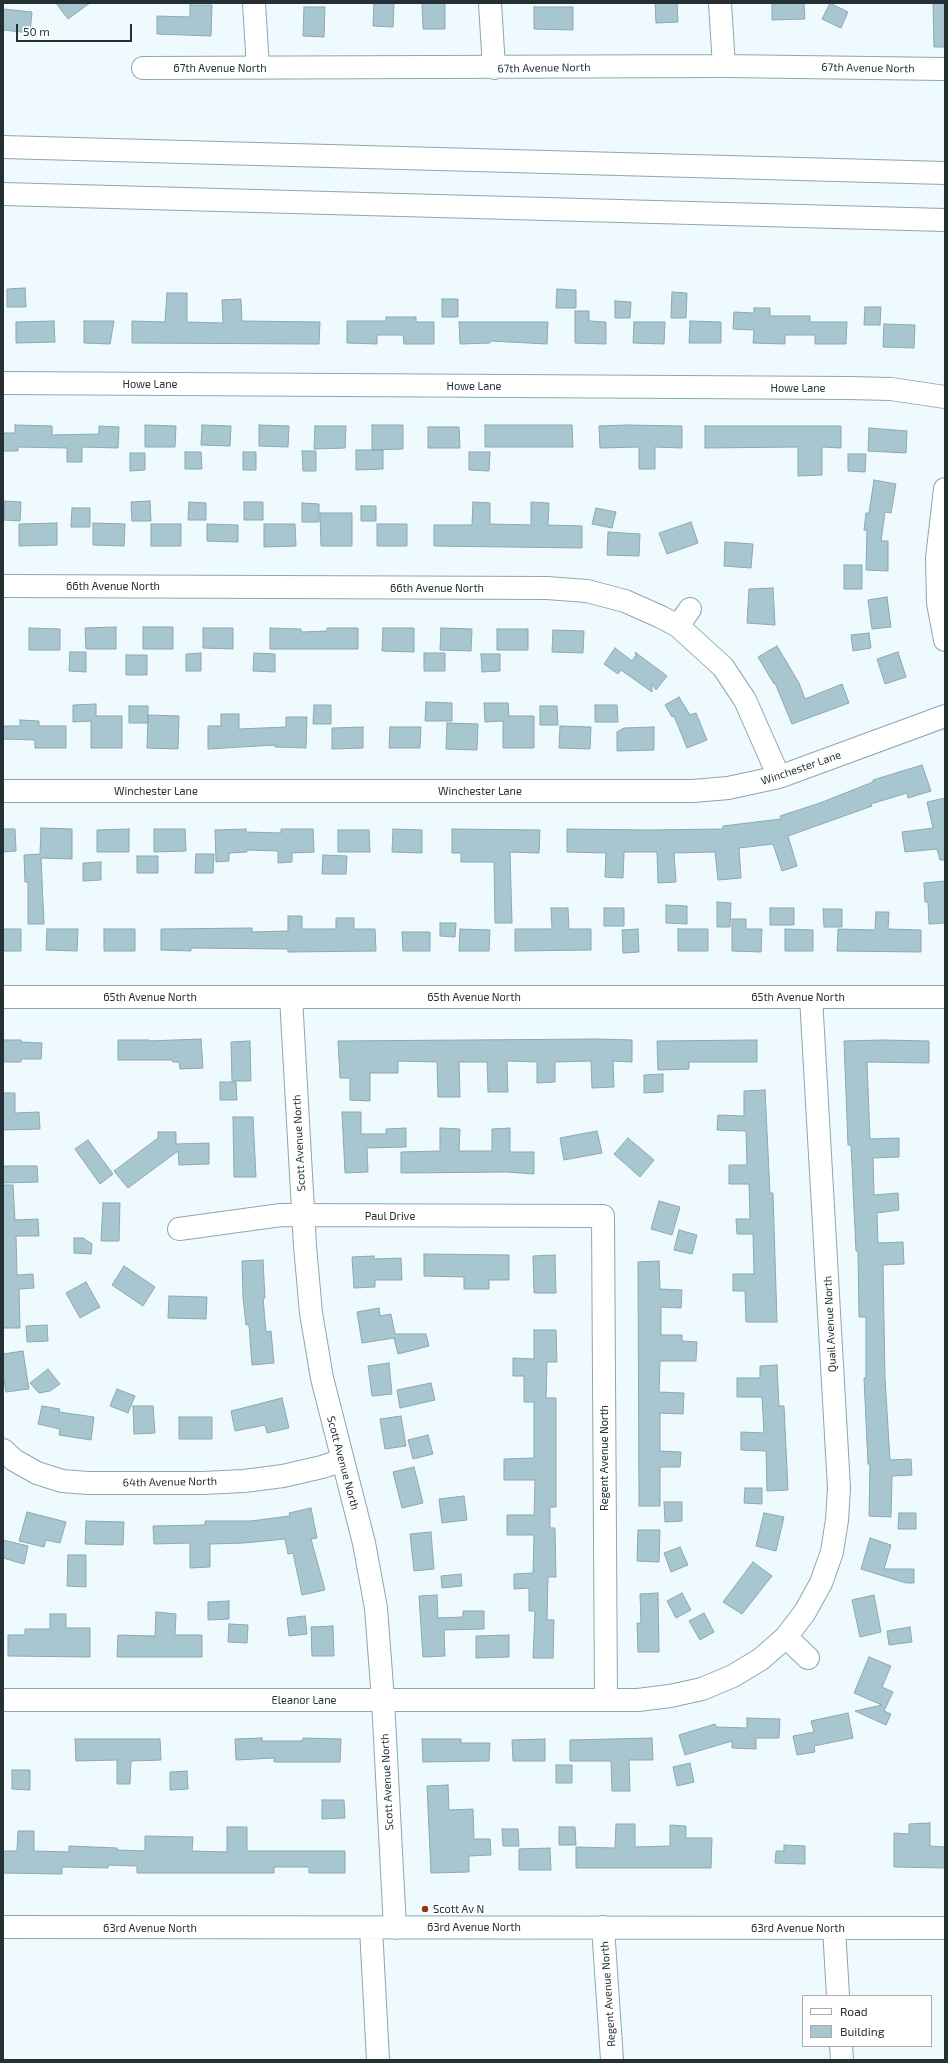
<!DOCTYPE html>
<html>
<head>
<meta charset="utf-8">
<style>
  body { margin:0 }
  #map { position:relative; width:948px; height:2063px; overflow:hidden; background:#eefafe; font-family:"Exo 2",sans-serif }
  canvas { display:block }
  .frame { position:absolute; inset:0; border:4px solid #243033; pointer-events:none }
  .legend { position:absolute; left:802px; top:1995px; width:130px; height:52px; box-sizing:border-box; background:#fff; border:1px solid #a7acad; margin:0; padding:5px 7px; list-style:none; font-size:12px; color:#243033 }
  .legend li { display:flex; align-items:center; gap:8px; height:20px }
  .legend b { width:20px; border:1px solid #a7acad }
  .scale { position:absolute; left:16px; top:24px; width:116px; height:18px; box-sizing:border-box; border:2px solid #243033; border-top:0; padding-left:5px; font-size:12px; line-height:14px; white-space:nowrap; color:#243033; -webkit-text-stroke:3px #fff; paint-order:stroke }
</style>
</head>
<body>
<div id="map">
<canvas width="948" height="2063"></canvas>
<div class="frame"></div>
<ul class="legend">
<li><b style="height:5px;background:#fff"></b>Road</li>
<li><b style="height:11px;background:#a7c6cf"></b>Building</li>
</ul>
<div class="scale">50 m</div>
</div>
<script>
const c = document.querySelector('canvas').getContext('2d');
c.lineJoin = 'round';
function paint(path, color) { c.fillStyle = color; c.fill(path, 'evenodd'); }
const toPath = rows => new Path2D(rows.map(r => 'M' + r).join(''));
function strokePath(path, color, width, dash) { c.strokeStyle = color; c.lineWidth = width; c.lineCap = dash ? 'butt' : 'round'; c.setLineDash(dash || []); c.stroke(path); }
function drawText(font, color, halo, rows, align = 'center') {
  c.font = font + ' "Exo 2",sans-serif'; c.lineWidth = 3.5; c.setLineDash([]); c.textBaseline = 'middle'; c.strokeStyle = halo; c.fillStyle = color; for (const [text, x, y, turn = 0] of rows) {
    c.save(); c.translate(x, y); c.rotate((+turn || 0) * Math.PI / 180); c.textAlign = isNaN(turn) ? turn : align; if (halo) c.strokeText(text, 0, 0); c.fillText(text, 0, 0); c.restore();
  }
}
const building = toPath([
  [56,3,90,3,68,19,56,3],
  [374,3,394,3,393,27,373,26,374,3],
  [422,3,445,3,445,29,423,29,422,3],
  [655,3,677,3,678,22,656,23,655,3],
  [772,3,804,3,805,19,772,20,772,3],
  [830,3,848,12,841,28,822,19,830,3],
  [933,3,945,3,945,47,934,47,933,3],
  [190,5,212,5,211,36,157,34,157,16,190,17,190,5],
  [304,7,325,7,324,37,303,36,304,7],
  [534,7,573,7,573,30,534,29,534,7],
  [3,9,32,12,30,33,3,30,3,9],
  [25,288,26,307,7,307,7,289,25,288],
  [557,289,576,290,576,308,556,308,557,289],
  [672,292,687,293,686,318,671,318,672,292],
  [167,293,187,293,187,322,223,323,222,300,241,299,242,321,320,322,319,344,132,343,132,321,165,322,167,293],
  [442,299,458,299,458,317,442,317,442,299],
  [615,301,631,302,630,318,615,318,615,301],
  [865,307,881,307,880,325,864,325,865,307],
  [754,308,770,308,770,316,810,316,810,322,847,322,846,344,815,344,815,335,785,335,785,344,753,343,754,330,733,329,734,312,754,313,754,308],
  [575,311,589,311,589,321,606,322,606,344,575,343,575,311],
  [386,317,416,317,416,322,434,322,434,344,404,344,403,335,377,335,377,344,347,343,347,321,386,321,386,317],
  [54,321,55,342,16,343,16,322,54,321],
  [84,321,114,321,110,344,84,343,84,321],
  [690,321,721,322,721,343,689,343,690,321],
  [459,322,548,322,547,344,490,341,490,343,460,344,459,322],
  [634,322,665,322,664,344,633,343,634,322],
  [884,324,915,325,914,348,883,347,884,324],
  [15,425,52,426,52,435,99,434,99,426,119,427,118,448,82,447,82,462,67,462,67,448,18,447,18,451,3,451,3,433,15,433,15,425],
  [145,425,176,426,175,447,145,447,145,425],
  [202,425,231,426,230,446,201,445,202,425],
  [259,425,289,426,288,447,259,446,259,425],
  [372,425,403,425,403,449,372,450,372,425],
  [485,425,572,425,573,447,485,447,485,425],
  [626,425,682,426,682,448,655,447,655,469,639,469,639,447,600,448,599,426,626,425],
  [315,426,346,426,345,448,314,449,315,426],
  [705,426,841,426,841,448,822,447,822,475,798,476,798,447,705,448,705,426],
  [428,427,459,427,460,448,428,448,428,427],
  [869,428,907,431,906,453,868,451,869,428],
  [356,450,383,450,383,469,356,470,356,450],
  [302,451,316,451,316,471,303,471,302,451],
  [185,452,201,452,202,469,185,469,185,452],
  [243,452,256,452,256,470,243,470,243,452],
  [469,452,490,452,489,471,469,470,469,452],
  [130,453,145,453,145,470,130,471,130,453],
  [848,454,866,454,865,472,848,471,848,454],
  [874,480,896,484,891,513,885,512,881,541,888,541,888,571,866,570,867,530,864,530,866,513,869,513,874,480],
  [4,501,21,502,20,521,4,520,4,501],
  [150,501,151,521,132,521,131,502,150,501],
  [189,502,206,503,206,520,188,520,189,502],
  [244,502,263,502,263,520,244,520,244,502],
  [473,502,490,503,490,524,531,525,531,502,549,503,548,525,582,526,582,548,434,546,434,525,472,525,473,502],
  [302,503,319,504,319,522,302,522,302,503],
  [361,506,376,506,376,521,361,521,361,506],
  [72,508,90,508,90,527,71,527,72,508],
  [596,508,616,512,612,528,592,524,596,508],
  [320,513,352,513,352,546,321,546,320,513],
  [691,522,698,543,667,554,659,533,691,522],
  [57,523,57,545,19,546,19,524,57,523],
  [93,523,125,524,124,546,93,545,93,523],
  [151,524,181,524,181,546,151,546,151,524],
  [207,524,238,525,238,542,207,541,207,524],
  [264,524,295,524,296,546,264,547,264,524],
  [377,524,407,524,407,546,377,546,377,524],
  [608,532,640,534,639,556,607,555,608,532],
  [725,542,753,544,751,568,724,566,725,542],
  [844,565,862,565,862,589,844,589,844,565],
  [773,588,775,625,747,623,749,589,773,588],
  [887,597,891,627,872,629,868,600,887,597],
  [116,627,116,649,86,649,85,628,116,627],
  [143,627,173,627,173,649,143,649,143,627],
  [29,628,60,629,60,650,29,650,29,628],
  [203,628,233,628,233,649,203,648,203,628],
  [270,628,301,629,301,632,327,631,327,628,358,628,358,649,270,649,270,628],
  [383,628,414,628,414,652,382,651,383,628],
  [441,628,472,629,471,651,440,650,441,628],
  [497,629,528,629,528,650,497,650,497,629],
  [553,630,584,631,583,653,552,652,553,630],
  [869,633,871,648,853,651,851,635,869,633],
  [777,646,799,683,805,699,842,684,849,703,792,724,775,683,774,684,758,657,777,646],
  [615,648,632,661,636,655,635,652,667,676,656,690,652,683,652,692,621,670,618,674,604,664,615,648],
  [70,652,86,652,86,672,69,671,70,652],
  [898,652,906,677,885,684,877,659,898,652],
  [201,653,201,671,186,671,186,654,201,653],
  [254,653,275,654,275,672,253,671,254,653],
  [424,653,445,653,445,671,424,671,424,653],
  [481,654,500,654,500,671,482,672,481,654],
  [126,655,147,655,147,675,126,675,126,655],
  [679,697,690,715,696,713,707,740,687,748,674,716,672,717,665,705,679,697],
  [426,702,452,703,452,721,425,721,426,702],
  [484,703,508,703,509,716,534,716,534,748,503,748,503,721,485,722,484,703],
  [96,704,96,716,122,716,122,748,91,748,91,721,73,722,73,705,96,704],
  [314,705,331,705,331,724,313,724,314,705],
  [595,705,617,705,618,722,595,722,595,705],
  [129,706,148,706,148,723,129,723,129,706],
  [540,706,557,706,558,725,540,725,540,706],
  [221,714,239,714,239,729,286,727,286,717,307,717,306,748,275,747,275,745,208,749,208,726,221,726,221,714],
  [148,715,179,716,178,749,147,748,148,715],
  [20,720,39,721,39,726,66,726,66,748,35,748,35,740,3,739,3,726,20,726,20,720],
  [447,723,478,724,477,750,446,749,447,723],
  [560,726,591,727,590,749,559,748,560,726],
  [363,727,363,748,332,749,332,728,363,727],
  [390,727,421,727,420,748,389,748,390,727],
  [654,727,654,750,617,751,617,732,624,728,654,727],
  [922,765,931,791,908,798,907,793,871,804,872,806,788,836,797,866,782,871,773,844,739,848,741,878,718,880,715,852,674,853,676,882,658,883,657,852,624,852,623,878,605,877,606,853,567,852,567,829,648,830,723,829,723,826,781,819,780,816,820,803,873,782,873,780,922,765],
  [945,798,945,860,940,860,937,849,905,852,902,832,933,828,927,802,945,798],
  [41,828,72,829,72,859,41,858,44,924,28,924,28,882,25,882,24,855,40,854,41,828],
  [3,829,15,829,16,851,3,852,3,829],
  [129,829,129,852,97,852,97,830,129,829],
  [154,829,185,829,186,851,154,852,154,829],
  [246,829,246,832,281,833,281,829,313,829,314,852,292,853,292,862,278,863,278,851,247,850,247,852,229,853,229,861,216,862,215,830,246,829],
  [393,829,422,830,422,853,392,852,393,829],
  [452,829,540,830,539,853,510,852,512,923,495,923,494,862,461,862,461,853,452,853,452,829],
  [338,830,369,830,370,852,338,852,338,830],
  [196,854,214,854,213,873,195,873,196,854],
  [323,855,347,856,346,874,322,874,323,855],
  [137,856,158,856,158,873,137,873,137,856],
  [101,862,101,880,83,881,83,863,101,862],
  [945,881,945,923,929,924,928,902,925,902,924,883,945,881],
  [717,902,731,903,730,927,717,927,717,902],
  [666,905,687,906,687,924,666,923,666,905],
  [551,908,568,908,569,929,591,929,591,950,515,951,515,929,552,929,551,908],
  [604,908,624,908,624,926,604,926,604,908],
  [770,908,794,908,794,925,770,925,770,908],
  [823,909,842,909,842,927,824,927,823,909],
  [876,912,889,912,888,929,921,930,921,952,837,951,838,929,875,930,876,912],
  [288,916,302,916,302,929,336,929,336,918,354,918,354,929,375,929,376,951,288,952,288,949,191,948,191,951,161,950,161,929,252,928,252,932,288,931,288,916],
  [732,919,746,919,746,929,762,929,761,952,732,951,732,919],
  [440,923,456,923,455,937,440,936,440,923],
  [3,929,21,929,21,951,3,951,3,929],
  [47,929,78,929,77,951,46,950,47,929],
  [104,929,135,929,135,951,104,951,104,929],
  [460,929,490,930,489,951,459,951,460,929],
  [638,929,639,952,623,953,622,930,638,929],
  [678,929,708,929,708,951,678,951,678,929],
  [785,929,813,930,813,951,785,951,785,929],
  [402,932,430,932,430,951,403,951,402,932],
  [201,1039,203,1068,180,1069,179,1062,173,1062,172,1060,118,1060,118,1040,149,1040,149,1041,201,1039],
  [599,1039,632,1040,632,1062,613,1061,614,1087,592,1088,591,1061,555,1062,555,1082,537,1083,537,1062,507,1061,508,1092,488,1092,487,1062,459,1062,460,1097,438,1097,437,1062,398,1061,398,1073,370,1073,370,1101,350,1100,350,1078,340,1078,338,1041,599,1039],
  [3,1040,21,1040,21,1042,42,1043,41,1059,21,1059,21,1062,3,1062,3,1040],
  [757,1040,757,1062,689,1062,689,1069,658,1070,657,1041,757,1040],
  [883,1040,929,1041,929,1063,867,1062,870,1139,899,1138,899,1157,873,1158,874,1195,898,1193,899,1210,877,1213,878,1243,903,1242,904,1264,883,1265,885,1378,890,1460,911,1459,912,1475,892,1476,891,1517,869,1516,870,1464,868,1464,864,1378,866,1378,866,1317,859,1317,858,1251,856,1251,851,1145,848,1145,844,1041,883,1040],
  [250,1041,251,1081,232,1081,231,1042,250,1041],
  [663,1074,663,1092,644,1093,644,1075,663,1074],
  [220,1082,236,1082,237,1100,220,1100,220,1082],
  [765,1090,770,1193,773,1193,777,1322,746,1322,745,1291,733,1291,733,1274,754,1274,753,1234,737,1234,736,1219,750,1219,749,1184,729,1184,729,1165,747,1165,746,1131,717,1130,718,1115,744,1116,744,1091,765,1090],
  [3,1093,15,1093,15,1113,39,1112,40,1129,3,1130,3,1093],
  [342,1112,361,1112,361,1134,386,1134,386,1129,406,1128,406,1147,367,1148,368,1172,345,1173,342,1112],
  [233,1117,253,1117,256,1177,234,1177,233,1117],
  [440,1128,460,1129,459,1151,492,1151,492,1129,510,1128,510,1152,534,1152,534,1174,507,1172,401,1173,401,1152,440,1151,440,1128],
  [597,1131,602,1153,564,1160,560,1138,597,1131],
  [158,1132,176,1132,176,1144,209,1143,209,1164,179,1165,178,1151,128,1188,114,1171,158,1138,158,1132],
  [628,1138,654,1160,640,1177,614,1154,628,1138],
  [88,1140,113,1174,100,1184,75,1149,88,1140],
  [3,1166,37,1166,38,1182,3,1183,3,1166],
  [3,1185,13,1185,15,1220,38,1219,39,1236,16,1236,17,1275,33,1274,34,1288,19,1289,20,1328,3,1328,3,1185],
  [659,1201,680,1207,672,1235,651,1229,659,1201],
  [103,1203,120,1203,119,1241,101,1241,103,1203],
  [679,1230,697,1235,692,1254,674,1250,679,1230],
  [74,1238,83,1238,92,1244,91,1254,74,1253,74,1238],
  [424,1254,509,1255,509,1280,489,1280,489,1289,464,1289,464,1277,424,1276,424,1254],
  [555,1255,556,1293,534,1293,533,1256,555,1255],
  [374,1256,374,1259,401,1258,402,1280,375,1280,375,1287,354,1288,352,1257,374,1256],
  [263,1260,265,1298,263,1298,266,1332,271,1331,274,1363,252,1365,249,1325,246,1325,243,1297,242,1261,263,1260],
  [659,1261,660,1289,682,1290,681,1308,661,1307,661,1335,682,1335,682,1341,697,1342,696,1361,660,1361,659,1392,684,1393,683,1414,660,1413,660,1451,681,1452,680,1467,660,1467,660,1506,639,1506,638,1262,659,1261],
  [124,1266,155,1287,143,1306,112,1285,124,1266],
  [86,1282,100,1307,80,1318,66,1293,86,1282],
  [169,1296,207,1297,206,1319,168,1318,169,1296],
  [379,1308,380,1316,391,1314,395,1334,426,1334,429,1346,398,1354,394,1338,362,1343,357,1312,379,1308],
  [47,1325,48,1341,27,1342,26,1326,47,1325],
  [534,1330,556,1330,557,1362,547,1362,546,1398,556,1398,556,1507,550,1507,550,1528,555,1528,556,1577,548,1577,547,1620,554,1620,553,1658,533,1658,535,1611,529,1611,529,1588,514,1589,514,1574,533,1573,534,1535,507,1535,507,1515,534,1515,535,1480,504,1480,504,1459,534,1458,534,1402,524,1402,524,1376,513,1376,513,1358,534,1359,534,1330],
  [23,1351,29,1389,6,1392,3,1374,3,1354,23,1351],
  [389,1363,392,1394,372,1396,368,1366,389,1363],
  [777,1365,779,1406,784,1406,788,1490,767,1491,766,1451,741,1450,741,1432,764,1433,762,1397,737,1397,737,1378,760,1378,760,1366,777,1365],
  [48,1369,60,1384,50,1391,39,1393,30,1383,48,1369],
  [431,1383,435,1400,400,1408,397,1390,431,1383],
  [117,1389,135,1396,128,1413,110,1406,117,1389],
  [282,1398,289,1428,267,1433,265,1425,235,1431,231,1411,282,1398],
  [42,1406,60,1409,59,1412,94,1417,91,1440,59,1435,60,1429,38,1424,42,1406],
  [133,1406,153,1406,155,1433,134,1434,133,1406],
  [401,1416,406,1446,385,1449,380,1419,401,1416],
  [179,1417,212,1417,212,1439,179,1439,179,1417],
  [428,1435,433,1454,413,1459,408,1440,428,1435],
  [414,1467,423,1503,402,1508,393,1472,414,1467],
  [745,1488,762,1488,762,1504,744,1503,745,1488],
  [464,1496,467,1520,442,1523,439,1499,464,1496],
  [664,1502,682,1502,682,1521,665,1522,664,1502],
  [311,1508,317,1538,311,1539,325,1590,302,1595,293,1553,288,1554,285,1539,244,1543,210,1544,210,1567,190,1568,190,1543,154,1544,153,1526,205,1525,205,1521,251,1521,290,1516,289,1513,311,1508],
  [27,1512,66,1522,60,1543,46,1540,44,1547,19,1541,27,1512],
  [764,1513,784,1517,776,1551,756,1546,764,1513],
  [899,1513,916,1513,916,1529,898,1529,899,1513],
  [86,1521,124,1522,123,1545,85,1544,86,1521],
  [638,1530,660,1530,659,1562,637,1561,638,1530],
  [431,1532,434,1569,414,1571,410,1534,431,1532],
  [870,1538,891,1545,884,1569,914,1569,914,1583,906,1583,861,1569,870,1538],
  [3,1540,28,1546,24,1564,3,1558,3,1540],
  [680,1547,688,1565,671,1572,664,1553,680,1547],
  [68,1555,86,1555,86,1587,67,1586,68,1555],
  [753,1562,772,1576,742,1614,723,1602,753,1562],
  [461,1574,462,1586,442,1588,441,1576,461,1574],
  [658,1593,659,1652,638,1652,637,1623,641,1623,640,1594,658,1593],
  [682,1593,691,1610,676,1618,667,1601,682,1593],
  [437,1595,438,1618,463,1617,463,1611,484,1611,484,1629,444,1630,445,1656,423,1657,419,1596,437,1595],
  [874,1595,881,1632,860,1637,852,1600,874,1595],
  [229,1601,229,1619,208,1620,208,1602,229,1601],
  [156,1612,176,1614,175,1635,202,1635,202,1657,117,1657,118,1635,155,1636,156,1612],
  [704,1613,714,1632,700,1640,689,1621,704,1613],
  [50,1614,66,1614,66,1628,90,1628,90,1657,8,1656,8,1635,25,1635,25,1629,50,1629,50,1614],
  [305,1616,307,1634,289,1636,287,1618,305,1616],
  [229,1624,248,1625,247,1643,228,1642,229,1624],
  [333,1626,334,1656,312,1656,311,1627,333,1626],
  [910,1627,912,1642,889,1645,887,1631,910,1627],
  [509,1635,509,1657,476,1658,476,1636,509,1635],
  [869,1657,891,1666,882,1687,893,1692,884,1711,891,1714,886,1725,855,1711,882,1705,854,1693,869,1657],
  [848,1713,853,1738,814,1746,815,1752,797,1755,793,1736,814,1732,811,1721,848,1713],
  [747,1718,780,1719,779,1738,756,1738,756,1749,732,1748,732,1741,685,1755,679,1735,715,1724,716,1727,747,1728,747,1718],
  [262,1738,262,1741,302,1741,303,1738,341,1739,340,1762,274,1762,274,1758,236,1760,235,1739,262,1738],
  [652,1738,653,1760,629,1760,630,1791,612,1791,611,1761,570,1761,570,1740,652,1738],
  [75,1739,160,1739,161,1760,131,1761,130,1784,117,1784,117,1760,76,1761,75,1739],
  [422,1739,461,1739,461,1743,490,1743,489,1761,423,1762,422,1739],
  [545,1739,545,1761,513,1761,512,1740,545,1739],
  [690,1763,694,1782,677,1786,673,1767,690,1763],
  [556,1765,572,1765,572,1783,556,1783,556,1765],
  [12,1770,30,1770,30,1790,12,1789,12,1770],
  [187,1771,188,1789,170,1790,170,1772,187,1771],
  [448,1785,449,1810,473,1809,474,1839,490,1839,491,1855,469,1856,469,1872,431,1873,427,1786,448,1785],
  [322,1800,344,1800,345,1818,322,1819,322,1800],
  [930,1823,930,1846,945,1847,945,1868,894,1867,894,1833,909,1834,909,1824,930,1823],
  [616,1824,635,1824,635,1847,670,1846,670,1825,686,1826,686,1838,712,1838,711,1868,576,1868,576,1847,615,1848,616,1824],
  [227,1827,247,1827,247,1851,345,1851,345,1873,309,1873,309,1867,274,1867,274,1873,137,1873,137,1866,108,1865,108,1868,62,1867,62,1874,3,1873,3,1851,17,1851,18,1831,34,1831,34,1851,69,1852,69,1846,117,1848,117,1850,145,1851,145,1836,193,1837,192,1851,227,1852,227,1827],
  [559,1827,575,1827,576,1845,559,1845,559,1827],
  [502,1829,518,1829,519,1846,503,1846,502,1829],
  [784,1845,805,1846,805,1864,775,1863,776,1851,784,1851,784,1845],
  [550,1848,551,1870,519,1870,519,1849,550,1848]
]);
const minor = toPath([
  [254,3,258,68],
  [490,3,494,68],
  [720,3,724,66],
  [143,68,724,66,945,69],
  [3,383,849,388,891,389,945,397],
  [945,489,937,558,938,603,945,640],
  [3,586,547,588,587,591,625,601,661,617,678,626,723,667,745,700,779,777],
  [678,626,690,609],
  [3,791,693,791,728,788,779,777,945,716],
  [3,997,945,997],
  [291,997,305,1246,311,1313,322,1378,364,1543,376,1608,383,1700,395,1928],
  [179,1229,281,1215,603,1216,606,1700],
  [3,1450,14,1460,37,1473,62,1481,88,1483,203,1483,244,1481,283,1476,322,1467,343,1460],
  [786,1637,808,1658],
  [3,1700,638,1700,670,1696,702,1689,733,1676,761,1659,786,1637,805,1612,821,1583,832,1552,837,1520,839,1488,811,997],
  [3,1927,945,1928],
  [603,1927,612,2060],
  [371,1928,378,2060],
  [834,1928,838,1996],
  [841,2046,842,2060]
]);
const highway = toPath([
  [3,147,945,173],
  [3,194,945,220]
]);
const markers = [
  [425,1909,4,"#9a330f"]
];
const streetNames = [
  ["67th Avenue North",220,68],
  ["67th Avenue North",544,68,-1],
  ["67th Avenue North",868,68,1],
  ["Howe Lane",150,384],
  ["Howe Lane",474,386],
  ["Howe Lane",798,388],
  ["66th Avenue North",113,586],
  ["66th Avenue North",437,588],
  ["Winchester Lane",801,768,-19],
  ["Winchester Lane",156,791],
  ["Winchester Lane",480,791],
  ["65th Avenue North",150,997],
  ["65th Avenue North",474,997],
  ["65th Avenue North",798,997],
  ["Scott Avenue North",299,1143,-93],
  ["Paul Drive",390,1216],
  ["Quail Avenue North",830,1324,-93],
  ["Regent Avenue North",604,1458,-90],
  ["Scott Avenue North",343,1463,75],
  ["64th Avenue North",170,1482,-1],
  ["Eleanor Lane",304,1700],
  ["Scott Avenue North",387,1782,-93],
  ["63rd Avenue North",474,1927],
  ["63rd Avenue North",150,1928],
  ["63rd Avenue North",798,1928],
  ["Regent Avenue North",608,1994,-94]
];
const poiNames = [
  ["Scott Av N",433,1909]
];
paint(building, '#a7c6cf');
strokePath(building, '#8ba9b1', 1);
strokePath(minor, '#8aa8b1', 24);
strokePath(highway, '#8aa8b1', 24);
strokePath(minor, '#fff', 22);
strokePath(highway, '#fff', 22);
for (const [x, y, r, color] of markers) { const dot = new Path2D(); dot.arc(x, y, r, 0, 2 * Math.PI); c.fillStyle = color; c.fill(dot); strokePath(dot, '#fff', 1.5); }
drawText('11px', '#243033', '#fff', streetNames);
drawText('11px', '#243033', '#fff', poiNames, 'left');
</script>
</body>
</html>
